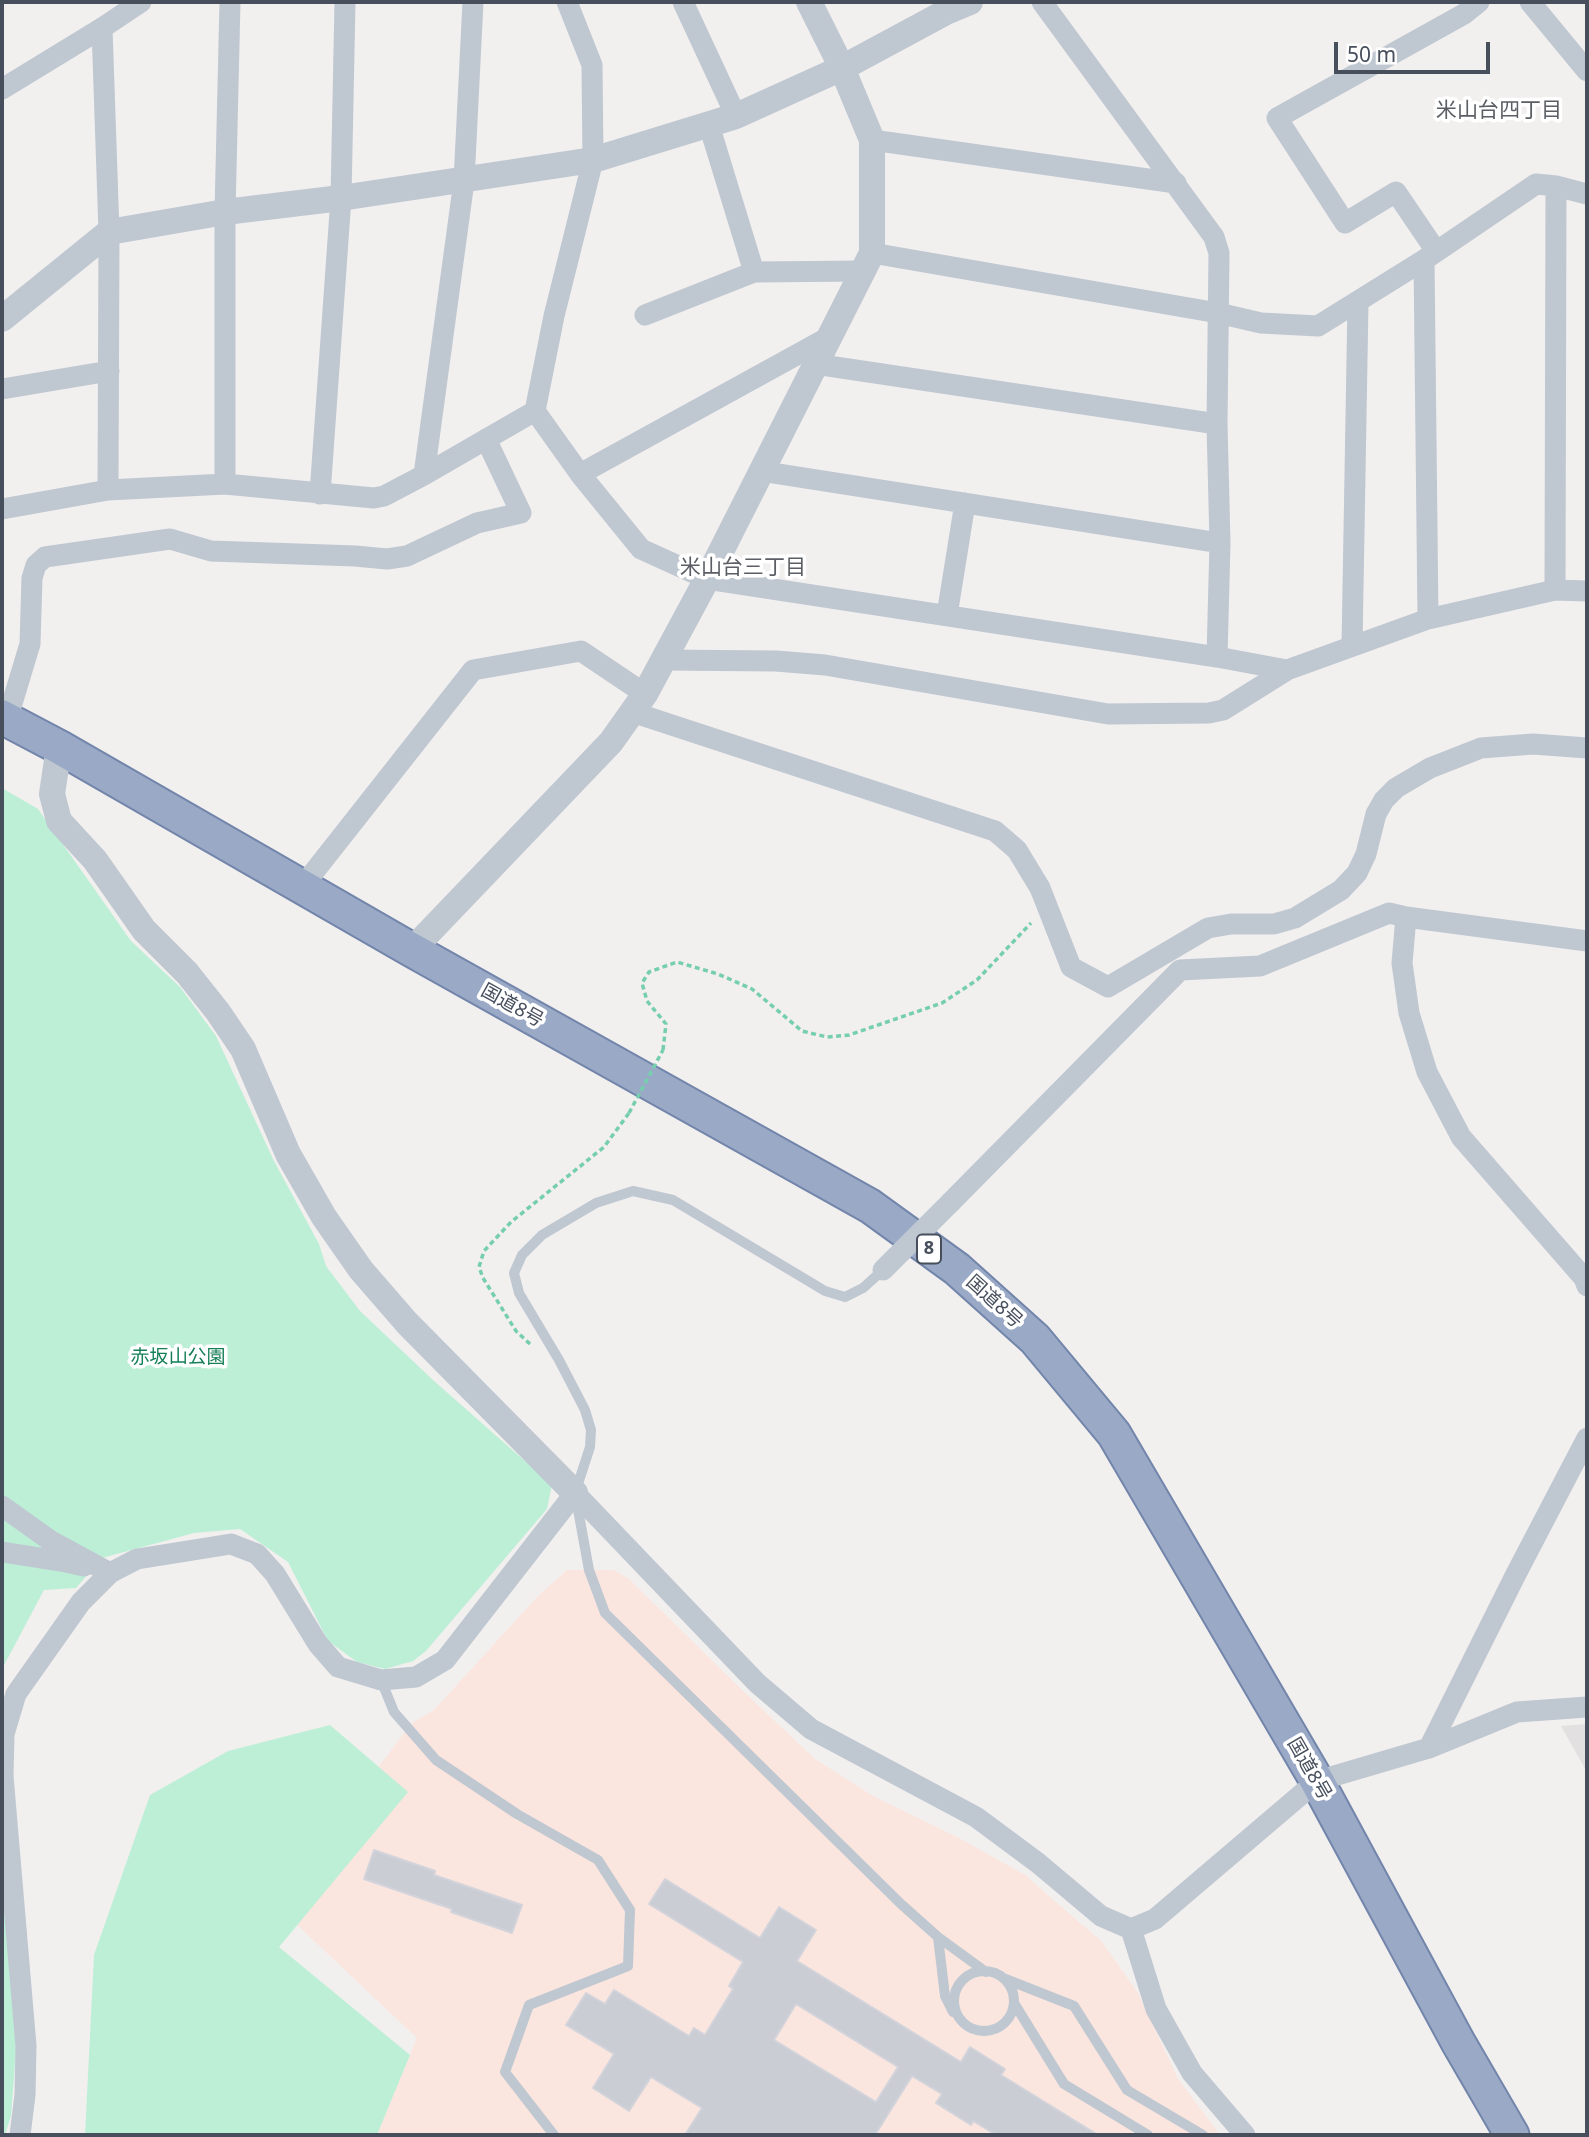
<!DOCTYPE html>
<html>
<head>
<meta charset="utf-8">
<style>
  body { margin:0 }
  #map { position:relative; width:1589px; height:2137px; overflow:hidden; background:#f2efef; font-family:"Noto Sans",sans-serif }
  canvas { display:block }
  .frame { position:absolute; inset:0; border:4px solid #474f5d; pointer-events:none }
  .scale { position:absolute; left:1334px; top:42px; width:156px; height:32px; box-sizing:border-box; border:4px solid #474f5d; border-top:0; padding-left:9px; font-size:21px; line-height:24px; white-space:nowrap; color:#474f5d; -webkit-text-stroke:5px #fff; paint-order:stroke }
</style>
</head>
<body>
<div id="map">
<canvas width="1589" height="2137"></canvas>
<div class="frame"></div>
<div class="scale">50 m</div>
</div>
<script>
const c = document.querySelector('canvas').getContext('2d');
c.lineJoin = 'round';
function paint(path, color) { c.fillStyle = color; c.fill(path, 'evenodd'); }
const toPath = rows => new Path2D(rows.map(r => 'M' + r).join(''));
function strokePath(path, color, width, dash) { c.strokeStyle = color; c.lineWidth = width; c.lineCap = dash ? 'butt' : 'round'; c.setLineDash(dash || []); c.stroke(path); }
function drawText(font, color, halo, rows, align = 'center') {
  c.font = font + ' "Noto Sans","Noto Sans JP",sans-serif'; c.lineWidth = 7; c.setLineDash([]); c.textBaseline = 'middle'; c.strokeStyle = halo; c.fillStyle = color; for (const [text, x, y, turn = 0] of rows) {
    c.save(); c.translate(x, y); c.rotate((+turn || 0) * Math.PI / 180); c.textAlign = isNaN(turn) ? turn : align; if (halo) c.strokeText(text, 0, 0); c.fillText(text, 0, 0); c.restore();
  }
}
const education = toPath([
  [1587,1724,1587,1772,1561,1726]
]);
const medical = toPath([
  [567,1570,614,1570,629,1579,740,1688,815,1759,873,1796,959,1838,1025,1875,1102,1942,1138,1993,1178,2079,1220,2135,377,2135,417,2038,275,1904,411,1724,434,1710,537,1597]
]);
const green = toPath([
  [2,788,38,809,131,941,180,987,216,1036,274,1161,319,1244,326,1266,360,1311,433,1380,552,1485,547,1509,426,1651,413,1661,385,1669,357,1662,328,1641,288,1562,240,1529,194,1533,102,1558,76,1588,44,1590,2,1669],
  [330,1725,408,1792,279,1947,410,2055,377,2135,85,2135,94,1955,150,1795,228,1751],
  [2,1845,8,1880,16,2050,11,2116,5,2135,2,2135]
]);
const building = toPath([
  [374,1850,435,1871,434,1875,522,1905,512,1933,451,1912,452,1909,364,1879,374,1850],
  [665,1879,760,1938,779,1907,816,1930,797,1961,961,2062,970,2047,1005,2069,1001,2075,1098,2135,996,2135,973,2121,971,2125,936,2103,942,2094,912,2076,875,2135,685,2135,702,2108,651,2077,629,2111,593,2088,614,2054,566,2025,586,1993,605,2004,614,1990,689,2036,694,2028,705,2035,733,1989,729,1986,743,1962,649,1904,665,1879],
  [796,2004,898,2067,876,2102,774,2040,796,2004]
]);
const path = toPath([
  [663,1050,666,1024,647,1001,642,983,649,972,677,962,718,974,752,989,802,1031,827,1037,849,1035,942,1003,977,980,1031,923],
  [530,1344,516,1331,483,1278,479,1267,484,1251,511,1222,604,1147,629,1113]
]);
const service = toPath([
  [883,1270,863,1288,845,1297,825,1291,673,1200,633,1191,596,1203,542,1235,522,1255,514,1273,519,1293,559,1360,585,1410,591,1430,590,1447,575,1493,589,1570,605,1613,901,1904,938,1937,986,1972],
  [381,1680,394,1712,436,1760,517,1814,598,1860,630,1910,628,1966,529,2005,505,2072,554,2135],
  [938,1937,945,1996,953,2012],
  '954 2001a30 30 0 1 1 60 0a30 30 0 1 1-60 0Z',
  [1003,1978,1074,2006,1127,2090,1203,2135],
  [1014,2003,1064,2084,1148,2135]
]);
const minor = toPath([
  [683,2,736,116],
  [1042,2,1214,237,1219,253,1217,424,1220,543,1217,657],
  [1530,2,1587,71],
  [102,28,109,232,108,490],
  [2,89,102,28,141,2],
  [709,125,754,272],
  [872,140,1176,183],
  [1436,251,1396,192,1345,223,1277,118,1464,14,1479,2],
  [872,253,1218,313,1261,323,1318,326,1424,260,1536,184,1556,186,1587,194],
  [1424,260,1428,619],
  [645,315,754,272,863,271],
  [815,364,1217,424],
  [2,389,109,371],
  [535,411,580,474,641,549,707,579,1217,657,1287,670,1428,619,1555,590,1587,591],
  [760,471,1220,543],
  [580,474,829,337],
  [424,475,464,181,473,2],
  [225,484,225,212,230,2],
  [320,494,341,198,345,2],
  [2,509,108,490,225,484,374,498,384,496,424,475,535,411,554,316,593,160,592,65,567,2],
  [1555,590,1556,186],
  [947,615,965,503],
  [1352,646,1358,302],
  [663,660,776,661,825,665,1108,714,1209,713,1223,710,1287,670],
  [632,712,995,831,1017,850,1040,888,1071,967,1108,987,1208,928,1231,924,1274,924,1295,918,1341,890,1357,873,1366,854,1376,814,1384,800,1396,788,1430,768,1481,748,1533,744,1587,748],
  [7,720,30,644,32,578,36,565,45,557,170,539,211,551,355,556,387,559,407,556,477,523,521,513,486,439],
  [302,887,473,670,581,651,645,694],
  [1587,941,1406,917,1402,963,1409,1013,1427,1072,1461,1137,1584,1278,1587,1286],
  [951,1202,1180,970,1260,966,1389,913,1406,917],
  [2,1506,51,1541,110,1573],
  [2,1552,66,1562,84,1566],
  [1429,1748,1516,1574,1587,1438],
  [1131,1929,1156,2009,1192,2073,1245,2135],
  [20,2135,25,2095,26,2046,3,1776,4,1734,16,1694,81,1602,110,1573,137,1559,231,1544,257,1554,275,1574,318,1644,338,1667,381,1680,416,1677,445,1660,575,1493,757,1683,811,1729,976,1817,1038,1863,1101,1916,1131,1929,1155,1919,1317,1781,1429,1748,1517,1712,1587,1707]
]);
const tertiary = toPath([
  [2,319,109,232,225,212,341,198,593,160,736,116,842,68,946,12,970,2],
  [59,747,52,794,59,821,95,860,144,930,187,973,218,1012,243,1049,288,1154,324,1217,361,1270,407,1323,575,1493],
  [412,950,611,742,645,694,707,579,872,253,872,140,842,68,809,2]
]);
const trunk = toPath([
  [2,717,59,747,412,950,870,1206,957,1269,1035,1339,1114,1434,1317,1781,1458,2042,1512,2135]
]);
const pathBridge = toPath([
  [629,1113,663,1050]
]);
const minorBridge = toPath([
  [883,1270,951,1202]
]);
const shields = [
  [929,1249,24]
];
const shieldNames = [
  ["8",929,1249]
];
const streetNames = [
  ["国道8号",512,1006,29],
  ["国道8号",994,1302,42],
  ["国道8号",1309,1769,60]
];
const parkNames = [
  ["赤坂山公園",178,1358]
];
const neighbourhoodNames = [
  ["米山台四丁目",1499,111],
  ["米山台三丁目",743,568]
];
paint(education, '#e3e0e1');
paint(medical, '#fbe6df');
paint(green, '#bdefd7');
paint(building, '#cbcdd5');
strokePath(building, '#d3d4db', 2);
strokePath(trunk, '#7285aa', 37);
strokePath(path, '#75ceae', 3.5, [5, 3.5]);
strokePath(service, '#bfc7d1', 10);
strokePath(minor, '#bfc7d1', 21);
strokePath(tertiary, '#bfc7d1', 26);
strokePath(trunk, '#9aaac6', 33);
strokePath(pathBridge, '#75ceae', 3.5, [5, 3.5]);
strokePath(minorBridge, '#bfc7d1', 21);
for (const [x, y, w] of shields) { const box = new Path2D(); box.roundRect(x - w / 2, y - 14.5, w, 29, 5); c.fillStyle = '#fff'; c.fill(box); strokePath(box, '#474f5d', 2); }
drawText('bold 18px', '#474f5d', null, shieldNames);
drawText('19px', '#474f5d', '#fff', streetNames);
drawText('19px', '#167f59', '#fff', parkNames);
drawText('21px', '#5b5e64', '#fff', neighbourhoodNames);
</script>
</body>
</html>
